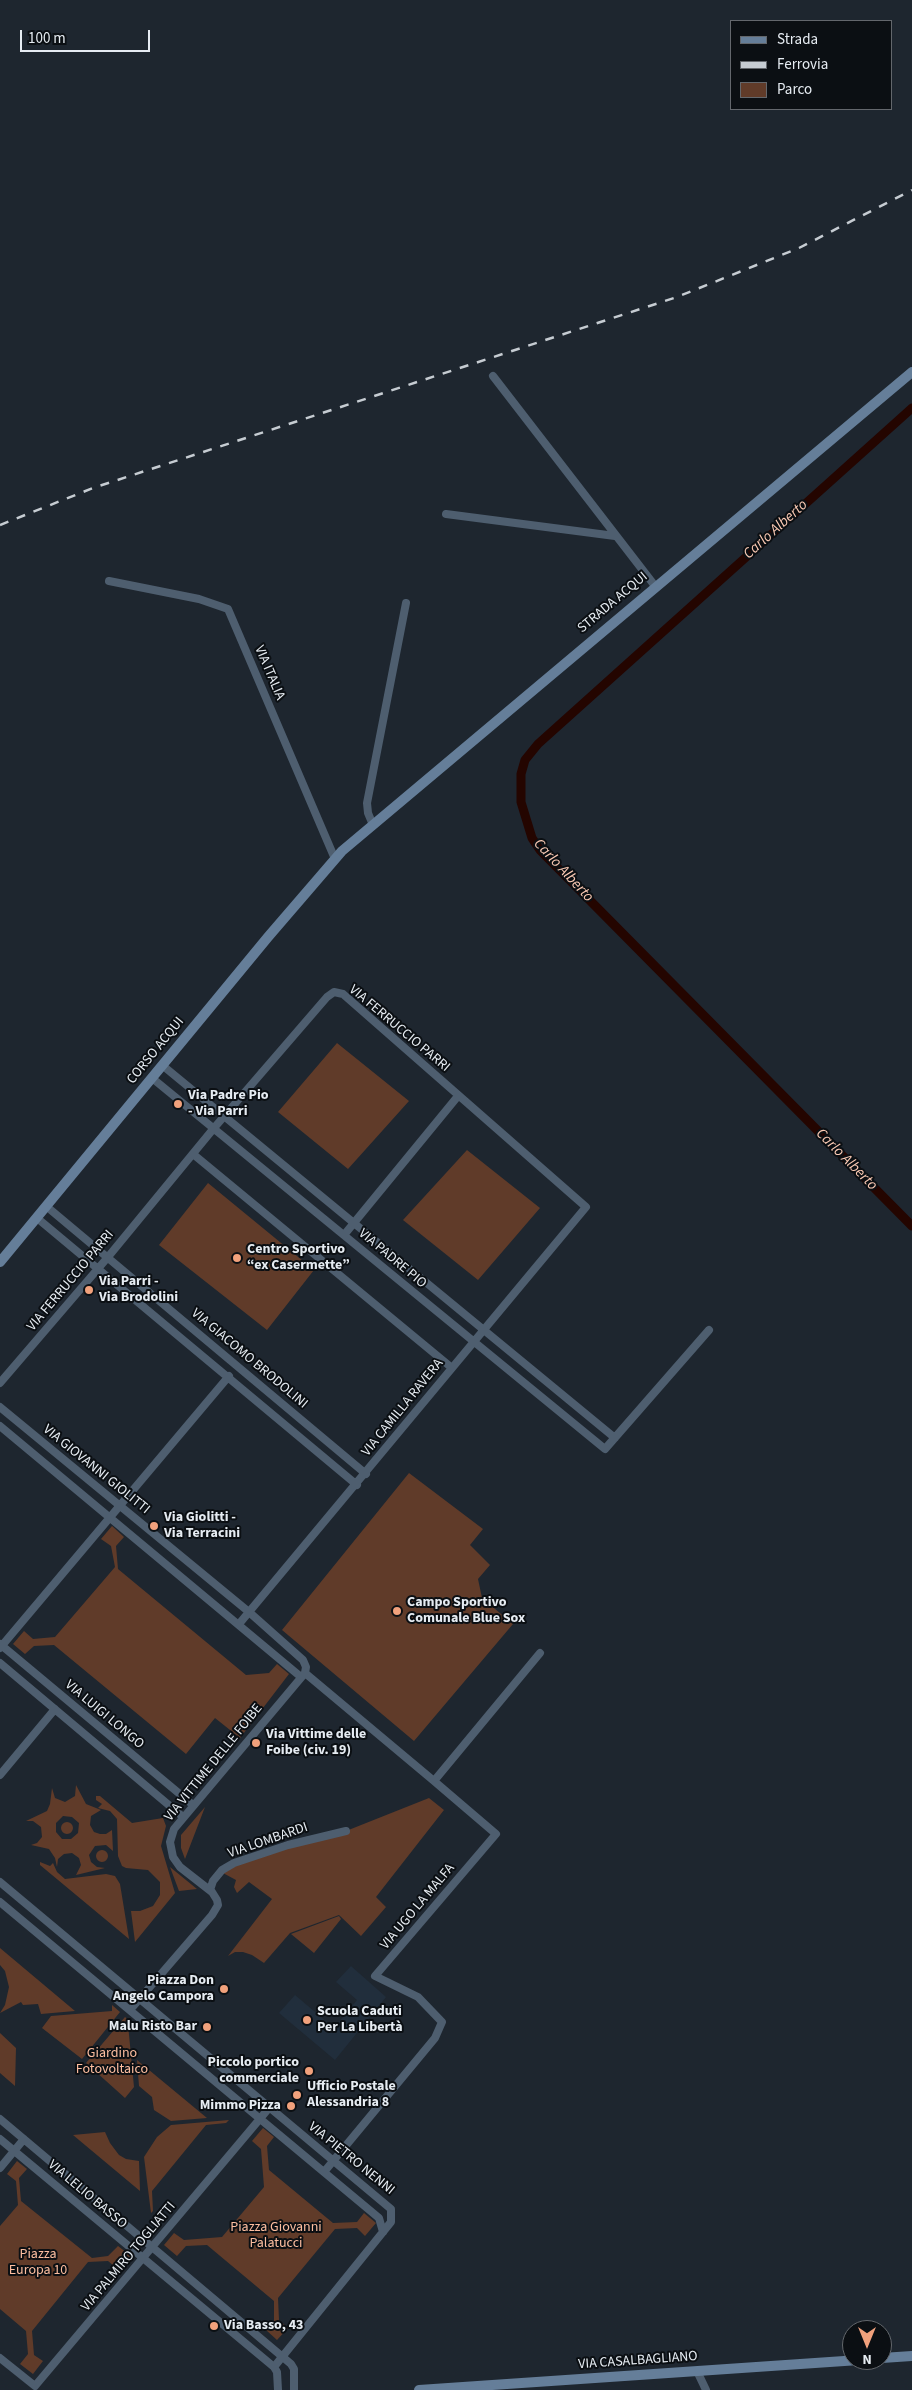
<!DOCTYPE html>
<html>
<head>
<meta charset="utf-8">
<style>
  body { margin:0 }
  #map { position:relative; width:912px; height:2390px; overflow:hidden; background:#1e262f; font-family:"Source Sans 3",sans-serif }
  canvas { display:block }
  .legend { position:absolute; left:730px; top:20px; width:162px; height:90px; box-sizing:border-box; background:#0b0f13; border:1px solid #63676c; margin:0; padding:6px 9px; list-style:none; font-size:15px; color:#e6ecf2 }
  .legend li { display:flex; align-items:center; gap:10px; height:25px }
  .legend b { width:25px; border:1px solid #63676c }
  .north { position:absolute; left:842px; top:2320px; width:50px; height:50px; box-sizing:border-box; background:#0b0f13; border:1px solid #63676c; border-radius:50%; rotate:180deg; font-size:14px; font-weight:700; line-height:20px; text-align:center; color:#e6ecf2 }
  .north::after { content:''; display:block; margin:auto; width:18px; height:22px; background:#f1a17c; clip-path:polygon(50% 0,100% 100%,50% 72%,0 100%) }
  .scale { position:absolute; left:20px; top:30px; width:130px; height:22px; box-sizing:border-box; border:2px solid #e6ecf2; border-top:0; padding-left:6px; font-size:15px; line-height:18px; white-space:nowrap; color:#e6ecf2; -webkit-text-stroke:4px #0b0f13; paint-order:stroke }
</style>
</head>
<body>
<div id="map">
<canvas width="912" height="2390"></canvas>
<ul class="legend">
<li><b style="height:6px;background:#657e99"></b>Strada</li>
<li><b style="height:6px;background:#c6ccd2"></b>Ferrovia</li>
<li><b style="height:14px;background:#603b29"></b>Parco</li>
</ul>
<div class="north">N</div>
<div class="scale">100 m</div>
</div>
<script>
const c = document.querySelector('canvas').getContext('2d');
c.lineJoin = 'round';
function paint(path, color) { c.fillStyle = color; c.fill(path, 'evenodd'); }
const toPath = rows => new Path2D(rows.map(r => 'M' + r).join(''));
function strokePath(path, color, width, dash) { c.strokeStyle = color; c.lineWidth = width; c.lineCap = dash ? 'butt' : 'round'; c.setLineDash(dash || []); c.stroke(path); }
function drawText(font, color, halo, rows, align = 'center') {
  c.font = font + ' "Source Sans 3",sans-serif'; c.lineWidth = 4; c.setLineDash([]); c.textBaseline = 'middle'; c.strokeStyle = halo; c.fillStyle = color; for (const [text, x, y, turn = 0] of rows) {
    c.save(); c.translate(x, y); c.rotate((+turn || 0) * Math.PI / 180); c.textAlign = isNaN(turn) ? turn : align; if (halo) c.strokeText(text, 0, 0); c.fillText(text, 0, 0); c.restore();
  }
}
const built = toPath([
  [351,1966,386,1997,335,2060,279,2013,295,1995,334,2028,357,2000,336,1982]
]);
const green = toPath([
  [337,1043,409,1101,348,1169,278,1112],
  [467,1150,540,1208,478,1280,403,1220],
  [208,1183,314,1270,267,1330,159,1245],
  [409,1473,483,1529,470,1545,490,1565,478,1579,482,1598,513,1624,414,1741,282,1630],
  [112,1526,124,1537,116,1546,118,1569,246,1675,269,1673,277,1664,289,1674,240,1738,215,1718,186,1754,54,1645,34,1646,25,1654,13,1644,24,1631,33,1639,55,1637,115,1567,111,1546,101,1539],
  [76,1785,86,1804,101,1810,91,1816,90,1825,94,1832,100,1834,106,1834,112,1830,113,1851,106,1845,95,1846,89,1855,91,1862,97,1867,105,1868,76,1875,81,1865,79,1858,72,1853,64,1854,58,1859,57,1867,55,1858,49,1849,31,1845,37,1843,42,1837,41,1827,33,1821,26,1821,47,1811,50,1804,52,1788,55,1798,65,1802,75,1796],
  [63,1816,72,1817,79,1823,78,1833,71,1839,62,1839,56,1832,56,1823],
  [96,1796,100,1796,132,1823,163,1818,166,1826,161,1846,175,1893,135,1942,131,1911,140,1911,153,1906,160,1895,160,1882,148,1870,126,1868,122,1866,118,1856,117,1819,110,1811,98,1808,102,1804,96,1800],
  [429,1798,444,1810,376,1897,386,1907,361,1936,339,1915,290,1933,264,1963,252,1955,243,1952,235,1952,228,1956,272,1899,249,1882,237,1893,234,1887,236,1880,223,1873,234,1863,346,1831],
  [205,1807,185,1859,181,1848,181,1835],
  '61 1828a6 6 0 1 1 12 0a6 6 0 1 1-12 0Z',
  '96 1856a6 6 0 1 1 12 0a6 6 0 1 1-12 0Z',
  [40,1862,50,1866,53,1863,57,1872,65,1879,106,1874,115,1876,120,1884,129,1939,40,1865],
  [170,1867,197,1889,179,1891],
  [339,1916,341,1919,314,1953,291,1934],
  [0,1948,75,2011,41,2014,38,2004,23,2005,21,2002,0,2013,5,2005,9,1987,5,1971,0,1965],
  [112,2005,120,2012,82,2059,42,2028,51,2016,112,2011],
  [125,2017,133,2024,128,2024,134,2087,125,2098,86,2063],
  [0,2033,16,2048,15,2086,0,2073],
  [137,2060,207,2118,171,2121,154,2110,152,2097,139,2086],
  [229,2120,226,2123,206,2125,152,2191,153,2211,151,2213,144,2157,157,2137,171,2125],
  [263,2128,274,2137,267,2146,269,2170,333,2223,357,2222,364,2213,376,2223,365,2236,357,2228,335,2229,278,2298,279,2320,288,2328,277,2340,266,2330,274,2321,274,2301,207,2245,186,2246,177,2256,164,2245,174,2233,184,2240,222,2237,264,2187,261,2149,252,2141],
  [105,2132,110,2143,119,2155,126,2159,139,2161,140,2191,73,2135],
  [17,2161,27,2169,19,2178,21,2201,92,2258,108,2256,118,2246,131,2256,119,2270,108,2261,88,2262,32,2331,34,2355,43,2361,33,2374,20,2364,28,2354,26,2331,0,2309,0,2226,18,2205,16,2181,7,2174]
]);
const canal = toPath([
  [912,408,538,744,525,760,521,774,521,802,532,838,540,850,912,1226]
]);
const street = toPath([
  [493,376,655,586],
  [446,514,615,536],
  [109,581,199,599,228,609,335,859],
  [373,825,368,813,367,803,406,603],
  [162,1065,615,1438],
  [152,1078,605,1449,709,1330],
  [193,1154,452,1368],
  [46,1206,366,1474],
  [37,1218,357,1485],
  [344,1235,458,1096],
  [0,1383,108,1257,214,1128,327,997,334,992,343,994,586,1207,239,1624],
  [0,1407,249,1612,303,1660,306,1667,305,1673,174,1829,170,1842,173,1857,180,1867,212,1892,217,1900,218,1905,212,1915,130,2010],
  [0,1426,301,1677],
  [0,1644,193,1805],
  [0,1648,229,1376],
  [0,1663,183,1817],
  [305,1673,434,1781],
  [0,1775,55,1709],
  [0,1882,391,2209,391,2222,274,2367],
  [210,1890,213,1881,222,1870,234,1863,288,1845,346,1831],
  [0,1902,379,2218,383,2232],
  [0,2119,291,2364,294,2369,294,2390],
  [0,2139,274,2367,277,2372,278,2390],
  [0,2168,24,2139],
  [324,2172,435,2038,442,2022,418,1997,375,1976,496,1834,434,1781,540,1653],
  [0,2358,35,2386,269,2108],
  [697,2371,706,2390]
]);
const secondary = toPath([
  [0,1262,268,937,342,851,912,372],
  [882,2358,912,2356],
  [419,2390,859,2360]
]);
const rail = toPath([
  [0,525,93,488,677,297,799,248,912,190]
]);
const markers = [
  [178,1104,5,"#f1a17c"],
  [237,1258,5,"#f1a17c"],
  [89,1290,5,"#f1a17c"],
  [154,1526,5,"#f1a17c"],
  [397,1611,5,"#f1a17c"],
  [256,1743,5,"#f1a17c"],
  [224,1989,5,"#f1a17c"],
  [307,2020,5,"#f1a17c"],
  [207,2027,5,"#f1a17c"],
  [309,2071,5,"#f1a17c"],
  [297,2095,5,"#f1a17c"],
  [291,2106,5,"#f1a17c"],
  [214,2326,5,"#f1a17c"]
];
const streetNames = [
  ["STRADA ACQUI",613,603,-40],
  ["VIA ITALIA",269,673,67],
  ["VIA FERRUCCIO PARRI",399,1029,40],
  ["CORSO ACQUI",156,1051,-51],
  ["VIA PADRE PIO",392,1259,40],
  ["VIA FERRUCCIO PARRI",71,1281,-50],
  ["VIA GIACOMO BRODOLINI",249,1359,40],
  ["VIA CAMILLA RAVERA",403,1408,-51],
  ["VIA GIOVANNI GIOLITTI",96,1470,39],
  ["VIA LUIGI LONGO",104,1715,40],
  ["VIA VITTIME DELLE FOIBE",214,1763,-51],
  ["VIA LOMBARDI",268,1841,-19],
  ["VIA UGO LA MALFA",418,1907,-50],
  ["VIA PIETRO NENNI",351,2159,39],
  ["VIA LELIO BASSO",87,2195,40],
  ["VIA PALMIRO TOGLIATTI",129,2257,-50],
  ["VIA CASALBAGLIANO",638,2361,-4]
];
const poiNames = [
  ["Via Padre Pio",188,1096],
  ["- Via Parri",188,1112],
  ["Centro Sportivo",247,1250],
  ["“ex Casermette”",247,1266],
  ["Via Parri -",99,1282],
  ["Via Brodolini",99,1298],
  ["Via Giolitti -",164,1518],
  ["Via Terracini",164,1534],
  ["Campo Sportivo",407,1603],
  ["Comunale Blue Sox",407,1619],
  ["Via Vittime delle",266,1735],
  ["Foibe (civ. 19)",266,1751],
  ["Piazza Don",214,1981,"right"],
  ["Angelo Campora",214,1997,"right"],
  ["Scuola Caduti",317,2012],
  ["Per La Libertà",317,2028],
  ["Malu Risto Bar",197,2027,"right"],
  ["Piccolo portico",299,2063,"right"],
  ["commerciale",299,2079,"right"],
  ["Ufficio Postale",307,2087],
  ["Alessandria 8",307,2103],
  ["Mimmo Pizza",281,2106,"right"],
  ["Via Basso, 43",224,2326]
];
const parkNames = [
  ["Giardino",112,2054],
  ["Fotovoltaico",112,2070],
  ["Piazza Giovanni",276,2228],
  ["Palatucci",276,2244],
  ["Piazza",38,2255],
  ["Europa 10",38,2271]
];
const waterNames = [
  ["Carlo Alberto",776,530,-42],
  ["Carlo Alberto",563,871,47],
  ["Carlo Alberto",846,1160,45]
];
paint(built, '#212e3c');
paint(green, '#603b29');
strokePath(canal, '#240500', 9);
strokePath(street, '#4e5e6f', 8);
strokePath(secondary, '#657e99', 10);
strokePath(rail, '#c6ccd2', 2.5, [9, 9]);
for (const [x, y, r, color] of markers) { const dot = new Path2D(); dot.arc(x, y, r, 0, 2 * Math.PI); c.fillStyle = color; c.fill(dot); strokePath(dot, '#0b0f13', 2); }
drawText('14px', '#e6ecf2', '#0b0f13', streetNames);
drawText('bold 14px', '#e6ecf2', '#0b0f13', poiNames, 'left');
drawText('14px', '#fdbea0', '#0b0f13', parkNames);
drawText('italic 15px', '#fbcab4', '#0b0f13', waterNames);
</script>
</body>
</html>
